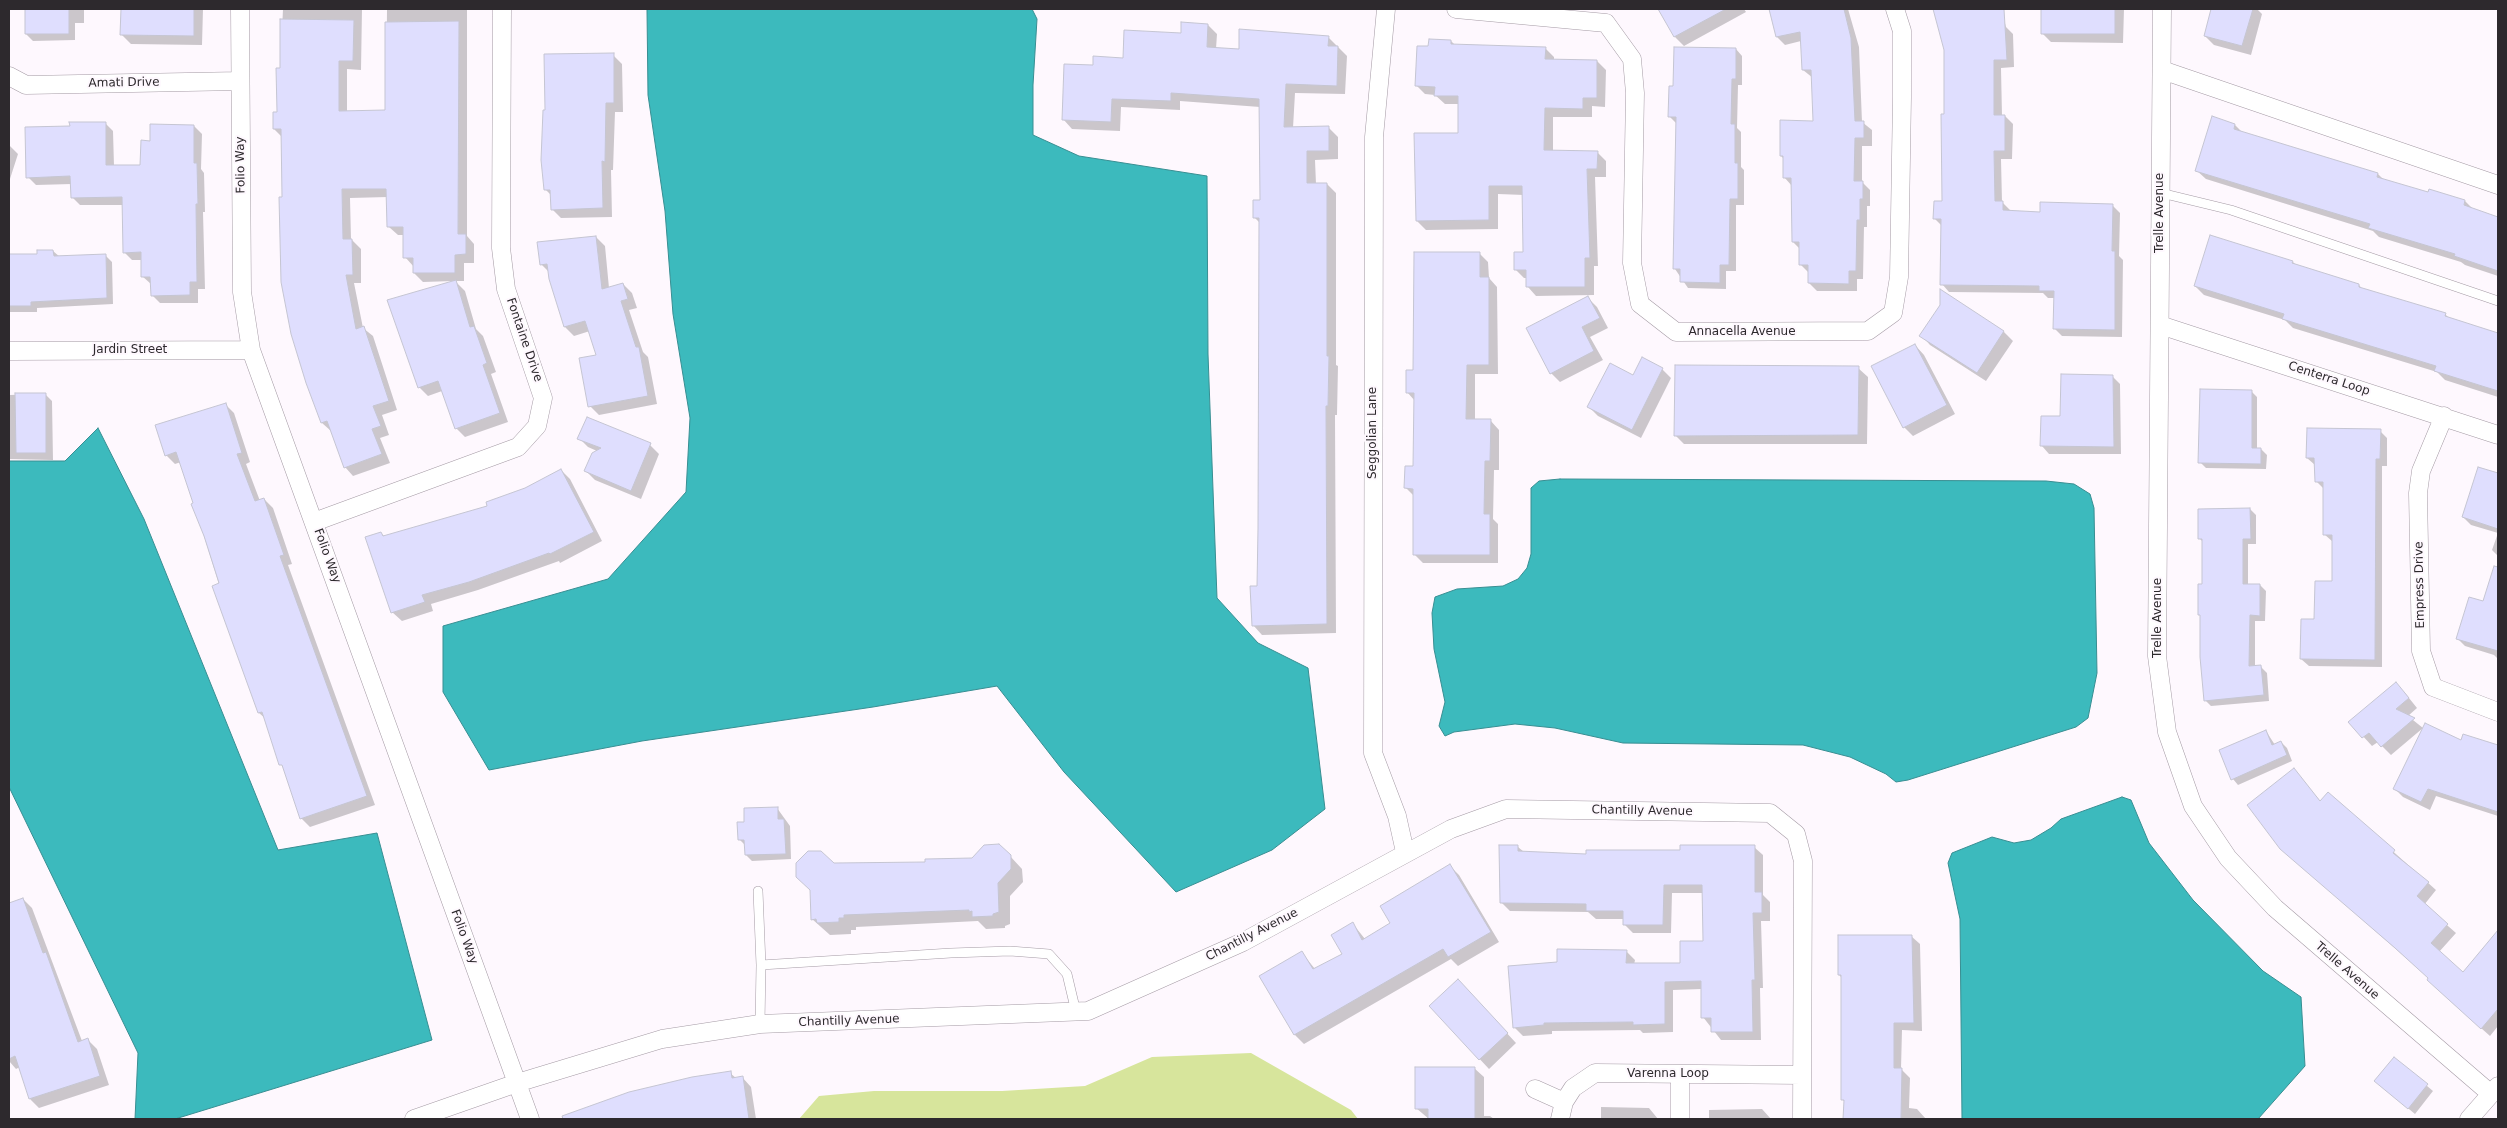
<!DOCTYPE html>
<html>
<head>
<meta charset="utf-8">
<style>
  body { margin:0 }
  #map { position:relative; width:2507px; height:1128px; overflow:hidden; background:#fef8fe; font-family:"DejaVu Sans",sans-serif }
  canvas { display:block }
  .frame { position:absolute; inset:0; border:10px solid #2d292d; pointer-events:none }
</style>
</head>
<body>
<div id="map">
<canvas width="2507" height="1128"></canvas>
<div class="frame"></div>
</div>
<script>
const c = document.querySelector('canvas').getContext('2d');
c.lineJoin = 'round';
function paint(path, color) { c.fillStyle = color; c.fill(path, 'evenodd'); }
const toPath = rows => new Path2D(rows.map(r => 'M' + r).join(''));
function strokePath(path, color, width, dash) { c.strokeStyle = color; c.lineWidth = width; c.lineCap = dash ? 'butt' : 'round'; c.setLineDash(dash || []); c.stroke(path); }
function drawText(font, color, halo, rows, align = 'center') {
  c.font = font + ' "DejaVu Sans",sans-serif'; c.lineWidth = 4; c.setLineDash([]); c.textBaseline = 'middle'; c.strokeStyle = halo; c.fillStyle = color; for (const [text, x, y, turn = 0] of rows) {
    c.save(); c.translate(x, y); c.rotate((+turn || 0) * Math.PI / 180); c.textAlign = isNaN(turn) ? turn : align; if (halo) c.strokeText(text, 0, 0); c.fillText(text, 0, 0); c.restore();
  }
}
const green = toPath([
  [1251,1053,1351,1110,1358,1119,799,1119,819,1096,874,1091,1002,1091,1085,1086,1152,1057]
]);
const water = toPath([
  [647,9,1032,9,1037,19,1033,85,1033,135,1079,156,1207,176,1208,354,1217,598,1258,643,1308,668,1325,809,1272,850,1176,892,1064,772,997,686,873,707,642,741,489,770,443,692,443,626,608,579,686,492,690,418,673,314,665,211,648,95,647,9],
  [98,428,144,519,278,850,377,833,432,1040,175,1119,135,1119,138,1053,9,787,9,461,65,461,98,428],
  [1560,479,2046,481,2074,484,2090,494,2094,508,2097,673,2088,718,2076,727,1908,780,1896,782,1886,774,1850,757,1803,745,1623,743,1555,728,1515,724,1454,732,1445,736,1439,726,1445,702,1434,649,1432,613,1435,597,1457,589,1503,586,1518,579,1527,568,1531,554,1531,488,1539,481,1560,479],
  [2122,797,2131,800,2149,843,2193,900,2263,971,2301,997,2305,1066,2258,1119,1962,1119,1960,919,1948,863,1952,853,1992,837,2014,843,2031,840,2051,828,2061,819,2122,797]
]);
const shadow = toPath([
  [26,9,84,9,84,23,75,23,75,40,33,41,26,34],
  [122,9,203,9,202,45,131,44,122,35],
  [283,9,362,9,361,70,347,69,347,112,386,111,387,9,467,9,467,236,474,244,474,263,464,263,464,281,455,281,465,291,476,329,483,336,496,372,491,374,508,422,465,437,456,428,442,391,428,396,419,387,454,281,423,282,414,273,414,267,405,257,404,235,398,235,389,227,388,197,350,198,351,239,361,249,361,283,354,283,363,328,373,336,397,410,382,415,389,435,380,438,390,463,353,476,345,467,331,431,322,423,283,198,283,138,274,129,278,113],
  [1663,9,1744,9,1746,12,1684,46,1675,37,1661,11],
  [1770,9,1848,9,1859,47,1862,122,1872,130,1872,146,1862,146,1862,182,1870,190,1870,206,1867,206,1867,227,1864,227,1863,279,1857,279,1857,291,1817,291,1809,283,1808,272,1800,264,1800,249,1793,242,1792,186,1784,177,1784,159,1781,156,1814,122,1813,78,1803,70,1801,41,1785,45,1777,37],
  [1934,9,2001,9,2006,27,2013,34,2014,67,2001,68,2002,116,2005,116,2013,124,2012,159,2001,159,2002,202,2011,211,2041,213,2112,205,2120,213,2119,256,2123,260,2122,337,2062,336,2054,328,2055,298,2048,298,2043,293,1949,292,1942,284,1942,226,1934,218,1943,202,1946,50],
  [2042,9,2124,9,2123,43,2051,42,2042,33],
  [2213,9,2257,9,2262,14,2251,55,2214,45,2205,36],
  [1208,25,1217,34,1216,49,1240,50,1328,37,1347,56,1345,94,1295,93,1293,128,1328,127,1338,137,1338,159,1315,160,1316,184,1327,184,1336,193,1336,365,1338,366,1337,415,1335,415,1336,633,1262,635,1253,625,1258,587,1260,223,1254,217,1261,201,1260,107,1180,101,1180,110,1121,107,1120,131,1072,129,1063,119,1094,67,1124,59],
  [1451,41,1455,45,1545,48,1554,57,1554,60,1597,61,1606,70,1605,107,1592,106,1592,117,1553,117,1553,152,1597,152,1606,161,1606,177,1595,177,1598,266,1594,266,1594,295,1536,296,1528,287,1528,278,1524,278,1515,269,1524,253,1524,195,1498,194,1498,229,1426,230,1417,221,1459,134,1459,104,1445,104,1435,95,1425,94,1416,85,1430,47],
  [1736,49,1742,56,1742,85,1738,85,1737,128,1741,132,1741,167,1744,170,1744,205,1736,205,1736,271,1726,271,1726,289,1688,288,1675,269,1676,123,1670,117,1674,88],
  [613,55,622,64,623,112,615,112,613,170,611,170,612,217,561,218,552,209,552,196,545,189],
  [105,123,113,131,114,166,141,166,151,142,194,126,202,134,201,169,204,173,205,212,203,212,205,289,198,289,198,303,160,303,152,295,151,284,142,276,142,260,132,260,124,252,123,205,80,205,72,197,72,184,36,185,28,177,71,127],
  [2235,125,2243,133,2378,174,2384,180,2428,194,2465,201,2474,210,2498,218,2498,276,2465,265,2461,262,2379,237,2373,231,2206,179,2196,170],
  [9,145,18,154,9,182],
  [596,237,605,246,609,288,623,284,632,293,637,308,629,310,643,352,648,357,657,404,599,415,590,406,597,356,590,331,574,336,565,327,550,273,541,264],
  [53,251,60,257,105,255,112,262,113,304,37,308,37,312,9,312,9,255,38,255],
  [1479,253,1488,262,1489,278,1497,287,1498,374,1475,374,1475,420,1490,420,1499,430,1499,470,1494,470,1493,519,1498,524,1498,563,1423,563,1414,554,1414,496,1406,488,1414,468,1415,401,1407,392,1414,371],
  [2293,262,2297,266,2359,285,2363,290,2445,314,2450,319,2498,335,2498,397,2445,380,2437,372,2293,328,2285,320,2204,295,2195,286],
  [1941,291,2004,332,2013,341,1986,381,1930,345,1921,335,1941,305],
  [1588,298,1597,307,1608,328,1590,337,1603,360,1560,382,1551,373],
  [1915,345,1924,355,1955,414,1913,436,1904,427],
  [1643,359,1662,369,1671,378,1641,438,1598,416,1589,407,1634,377],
  [1858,368,1868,377,1867,444,1684,444,1675,435],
  [2112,376,2120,384,2121,454,2049,454,2042,446,2062,418],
  [2251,391,2257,397,2257,449,2261,449,2267,455,2266,469,2206,468,2200,462],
  [45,394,52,401,53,460,9,459,9,395],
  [225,404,234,413,250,462,246,464,260,501,264,499,273,508,292,564,288,565,375,805,310,827,301,818,266,719,259,713,181,462,175,464,166,455],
  [2380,431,2387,438,2387,466,2382,466,2382,667,2309,666,2301,659,2333,582,2333,542,2324,534,2324,489,2316,481,2315,465,2307,458],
  [579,438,650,445,659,454,641,499,595,480,586,471,597,451,588,447],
  [2479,468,2498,474,2498,556,2492,550,2498,533,2471,525,2463,517],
  [561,470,570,479,602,541,560,563,559,561,478,590,431,604,433,611,402,621,392,612,381,533,385,537,489,507],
  [2250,509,2256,515,2256,544,2248,544,2248,585,2260,585,2266,591,2265,621,2255,621,2255,667,2261,667,2267,673,2269,701,2211,706,2205,700,2201,616,2199,614,2204,585,2204,543,2200,539],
  [2486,598,2498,603,2498,659,2494,655,2465,646,2458,639],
  [2405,693,2417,708,2408,716,2423,728,2391,755,2378,742,2372,746,2350,722],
  [2266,731,2275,745,2281,742,2287,748,2292,761,2238,785,2233,779],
  [2464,735,2498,748,2498,816,2436,796,2430,810,2403,797,2395,789,2462,742],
  [2294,770,2321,802,2328,793,2436,890,2424,905,2456,933,2439,952,2463,973,2498,932,2498,1026,2490,1036,2436,988,2430,979,2281,848],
  [777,808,790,826,791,859,752,861,746,855,745,845,739,839,745,823],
  [1518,847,1524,852,1588,855,1754,847,1763,855,1763,895,1770,902,1770,921,1761,921,1763,988,1760,988,1761,1040,1721,1040,1703,1017,1702,989,1673,990,1673,1032,1643,1033,1640,1030,1552,1031,1552,1034,1523,1036,1515,1028,1626,951,1635,960,1634,965,1682,964,1704,942,1703,893,1672,893,1671,933,1633,933,1624,924,1625,919,1596,919,1588,912,1510,911,1501,902],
  [1010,856,1022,869,1023,882,1010,896,1010,924,1005,926,1005,928,986,929,978,921,856,927,856,930,851,930,851,934,830,935,812,919,834,864,926,864],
  [1450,866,1459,875,1499,942,1458,966,1451,959,1304,1044,1295,1035,1261,977,1302,953,1315,969,1343,954,1353,924,1365,939,1392,924],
  [23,899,32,908,82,1041,88,1040,97,1049,109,1085,39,1108,30,1099,20,1067,16,1069,9,1061,9,904],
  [1911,936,1920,944,1922,1031,1902,1030,1901,1069,1910,1078,1909,1108,1917,1109,1926,1119,1845,1119,1845,1102,1842,1099,1842,978,1839,975],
  [1467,990,1516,1043,1489,1069,1430,1006],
  [2395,1059,2433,1091,2415,1114,2382,1087],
  [1474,1068,1484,1077,1484,1116,1490,1116,1494,1119,1429,1119,1416,1108],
  [730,1073,736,1078,742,1077,751,1087,756,1119,582,1119,580,1112],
  [1601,1107,1649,1108,1658,1119,1601,1119],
  [1762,1109,1771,1119,1709,1119,1709,1110]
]);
const building = toPath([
  [25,9,69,9,69,34,25,34,25,9],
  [121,9,194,9,194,36,120,35,121,9],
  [1658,9,1726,9,1674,37,1658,9],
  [1769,9,1844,9,1851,38,1855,121,1864,121,1864,138,1855,138,1854,181,1863,181,1863,199,1860,199,1860,220,1857,220,1856,271,1849,271,1849,284,1808,283,1808,265,1799,265,1799,242,1792,242,1791,178,1783,178,1783,156,1780,156,1780,120,1813,121,1811,70,1802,70,1800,32,1776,37,1769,9],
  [1933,9,2004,9,2007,60,1994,60,1994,115,2005,115,2005,151,1994,151,1995,201,2003,201,2003,210,2040,212,2040,202,2113,204,2112,251,2115,251,2115,330,2053,329,2054,291,2039,291,2039,286,1940,285,1941,219,1933,219,1934,201,1942,201,1941,114,1944,114,1944,50,1933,9],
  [2041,9,2115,9,2115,34,2041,34,2041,9],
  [2211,9,2253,9,2242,46,2204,36,2211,9],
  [280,19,354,20,353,61,339,61,339,111,385,110,385,22,459,21,458,234,466,234,466,254,455,255,455,273,413,273,413,258,403,258,403,227,387,227,386,189,342,189,343,239,352,239,353,275,346,275,356,329,364,326,389,401,373,406,381,426,372,429,382,454,344,468,327,421,321,423,306,383,291,334,281,282,279,197,282,197,281,129,273,129,273,112,277,112,276,68,280,68,280,19],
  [1181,22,1208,24,1207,47,1239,49,1239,29,1329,36,1328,46,1338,46,1337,86,1286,84,1284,127,1329,126,1329,151,1307,151,1307,183,1327,183,1327,356,1329,356,1328,406,1326,406,1327,624,1252,626,1250,586,1257,586,1258,528,1259,218,1253,218,1253,200,1260,200,1259,99,1171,93,1171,101,1112,99,1111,122,1062,120,1064,64,1093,65,1093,56,1123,58,1124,30,1181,33,1181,22],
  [1429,39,1451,40,1451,44,1546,47,1545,59,1597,60,1597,98,1583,98,1583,109,1545,108,1544,150,1598,151,1597,169,1587,169,1590,258,1585,258,1585,287,1526,287,1526,270,1514,270,1514,252,1523,252,1522,186,1489,186,1489,220,1416,221,1414,133,1458,133,1458,96,1434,96,1435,87,1415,86,1417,46,1428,46,1429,39],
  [1674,47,1736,48,1736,79,1732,79,1731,124,1735,124,1735,163,1738,163,1738,199,1730,199,1729,265,1720,265,1720,283,1680,282,1680,269,1673,269,1676,117,1668,117,1669,86,1673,86,1674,47],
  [614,53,614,103,606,103,605,162,602,161,603,208,551,210,550,190,544,190,541,160,543,110,545,110,544,54,614,53],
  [2212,116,2235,124,2234,129,2378,173,2377,177,2428,192,2429,189,2465,200,2464,205,2498,217,2498,271,2454,256,2455,254,2368,228,2370,224,2195,171,2212,116],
  [69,122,106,122,106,165,140,165,141,140,150,141,150,124,194,125,194,163,197,163,198,204,196,204,197,282,190,282,190,295,151,296,150,277,141,277,141,252,123,253,122,197,71,198,70,176,26,178,25,127,70,126,69,122],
  [2210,235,2293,261,2292,263,2359,284,2359,287,2446,313,2445,316,2498,333,2498,391,2434,371,2436,366,2282,319,2284,314,2194,286,2210,235],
  [596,236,602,289,623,283,628,299,621,301,636,347,639,347,648,396,588,407,579,358,596,355,585,321,564,327,549,279,547,264,540,265,537,242,596,236],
  [37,250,53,250,54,256,106,254,107,298,31,302,31,306,9,306,9,254,37,254,37,250],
  [1414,252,1480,252,1480,277,1489,277,1489,365,1467,365,1466,419,1491,419,1490,461,1485,461,1484,514,1490,514,1490,555,1413,555,1413,489,1404,488,1405,466,1413,466,1414,393,1406,393,1406,370,1413,370,1414,252],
  [456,280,470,327,474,326,487,363,483,365,500,413,455,429,438,381,418,388,387,300,456,280],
  [1940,289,2004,331,1977,373,1919,336,1940,305,1940,289],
  [1588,296,1600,318,1582,327,1594,351,1550,374,1526,328,1588,296],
  [1915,344,1947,405,1903,428,1871,366,1915,344],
  [1642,357,1663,368,1632,430,1587,407,1610,363,1633,375,1642,357],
  [1675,365,1859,366,1858,435,1674,436,1675,365],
  [2061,374,2113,375,2114,447,2040,446,2041,416,2060,416,2061,374],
  [2200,389,2252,390,2252,448,2261,448,2261,464,2198,463,2200,389],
  [15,393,46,393,46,453,16,453,15,393],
  [226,403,242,453,237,454,255,501,264,498,284,555,280,556,367,796,300,819,282,765,279,765,262,712,258,713,212,586,219,583,204,536,191,504,193,503,176,452,165,456,155,425,226,403],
  [587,417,651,443,631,491,584,471,592,453,601,448,577,439,587,417],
  [2307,428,2381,429,2380,459,2376,459,2375,660,2300,659,2301,619,2314,619,2315,581,2332,581,2332,535,2323,535,2323,482,2315,482,2314,458,2306,458,2307,428],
  [2478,467,2498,473,2498,529,2462,517,2478,467],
  [561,469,594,532,550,554,549,553,469,582,422,595,425,602,391,613,365,537,381,532,383,536,487,506,486,502,525,488,561,469],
  [2250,508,2251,539,2243,539,2243,584,2260,584,2260,616,2250,615,2249,666,2261,665,2264,695,2204,701,2200,657,2200,615,2198,615,2198,584,2202,584,2202,539,2198,539,2198,509,2250,508],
  [2494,566,2498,567,2498,651,2456,639,2469,597,2483,601,2494,566],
  [2396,682,2409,698,2396,709,2415,718,2381,747,2369,733,2362,738,2348,722,2396,682],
  [2425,723,2461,740,2463,734,2498,745,2498,812,2428,789,2421,802,2393,789,2425,723],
  [2266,730,2272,745,2281,741,2287,755,2231,780,2219,750,2266,730],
  [2294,768,2320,801,2328,792,2395,850,2393,853,2429,882,2417,896,2448,924,2431,943,2463,972,2498,930,2498,1009,2481,1029,2427,980,2428,978,2395,948,2280,849,2247,805,2294,768],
  [778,807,778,819,784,819,786,854,745,855,744,840,738,840,737,822,744,822,744,808,778,807],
  [999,844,1011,855,1011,869,998,883,999,912,993,914,993,916,972,917,972,911,969,912,969,910,844,915,844,918,839,918,839,922,817,923,816,919,811,920,810,890,796,877,796,863,808,851,821,851,834,863,925,862,925,859,972,858,984,845,999,844],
  [1499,845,1518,845,1518,851,1586,854,1586,850,1680,850,1680,845,1755,845,1755,892,1762,892,1762,913,1753,913,1755,980,1752,980,1753,1032,1711,1032,1711,1018,1701,1018,1701,981,1665,982,1665,1024,1633,1025,1633,1022,1544,1023,1544,1025,1513,1028,1508,966,1557,962,1557,949,1627,950,1626,963,1680,963,1680,941,1703,941,1702,885,1664,885,1663,925,1623,925,1623,911,1586,911,1586,904,1500,903,1499,845],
  [1450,864,1491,932,1448,957,1443,949,1294,1035,1259,976,1302,951,1313,969,1342,954,1331,935,1353,922,1362,940,1390,923,1380,906,1450,864],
  [23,898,43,953,46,952,78,1042,88,1038,100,1076,29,1099,15,1056,9,1059,9,903,23,898],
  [1838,935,1912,935,1914,1023,1894,1023,1894,1068,1902,1068,1901,1119,1843,1119,1844,1100,1841,1100,1841,975,1838,975,1838,935],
  [1458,979,1508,1033,1479,1060,1429,1006,1458,979],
  [2394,1057,2428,1084,2408,1109,2374,1081,2394,1057],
  [1415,1067,1475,1067,1475,1119,1428,1119,1428,1109,1415,1109,1415,1067],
  [731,1071,732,1078,743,1076,749,1119,563,1119,562,1116,629,1092,692,1077,731,1071]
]);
const lane = toPath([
  [2161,193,2231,210,2498,301],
  [758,891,761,965],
  [760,1024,761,965,951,953,1010,951,1049,954,1067,974,1076,1012]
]);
const street = toPath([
  [240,9,242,292,251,350,530,1119],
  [1386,9,1374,137,1373,753,1397,816,1405,852],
  [1456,9,1606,23,1632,59,1635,93,1632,263,1640,304,1676,332,1868,331,1893,313,1899,277,1902,97,1902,31,1895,9],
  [2162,9,2157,656,2167,732,2193,806,2228,858,2275,908,2491,1094],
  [2162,70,2498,185],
  [9,76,26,85,240,81],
  [2160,325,2498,435],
  [9,351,251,350],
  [2444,416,2421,471,2418,493,2421,651,2433,687,2498,712],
  [314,522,518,447,537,426,543,398,506,289,501,248,502,9],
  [1535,1089,1564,1102],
  [414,1119,517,1083,662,1039,760,1024,1088,1011,1243,942,1451,829,1506,809,1770,813,1796,834,1803,861,1802,1119],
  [1560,1119,1564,1102,1573,1088,1595,1073,1802,1075],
  [1680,1119,1680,1074],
  [2469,1119,2498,1086]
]);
const streetNames = [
  ["Amati Drive",124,83,-1],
  ["Folio Way",241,165,-91],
  ["Trelle Avenue",2160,213,-90],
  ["Annacella Avenue",1742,332],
  ["Fontaine Drive",524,340,71],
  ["Jardin Street",130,350],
  ["Centerra Loop",2329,379,18],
  ["Seggolian Lane",1373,433,-90],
  ["Folio Way",327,556,70],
  ["Empress Drive",2420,585,-91],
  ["Trelle Avenue",2158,618,-90],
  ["Chantilly Avenue",1642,811,1],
  ["Chantilly Avenue",1252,935,-27],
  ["Folio Way",464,937,70],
  ["Trelle Avenue",2347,971,41],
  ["Chantilly Avenue",849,1021,-2],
  ["Varenna Loop",1668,1074]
];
paint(green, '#d7e59c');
paint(water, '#3cbabd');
strokePath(water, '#388e92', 1);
paint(shadow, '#0003');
paint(building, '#dfdefe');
strokePath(building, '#c5c5d2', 1);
strokePath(lane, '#a59ba5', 10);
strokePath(street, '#a59ba5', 19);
strokePath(lane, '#fff', 9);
strokePath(street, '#fff', 18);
drawText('12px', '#2d292d', '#fef8fe', streetNames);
</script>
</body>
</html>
